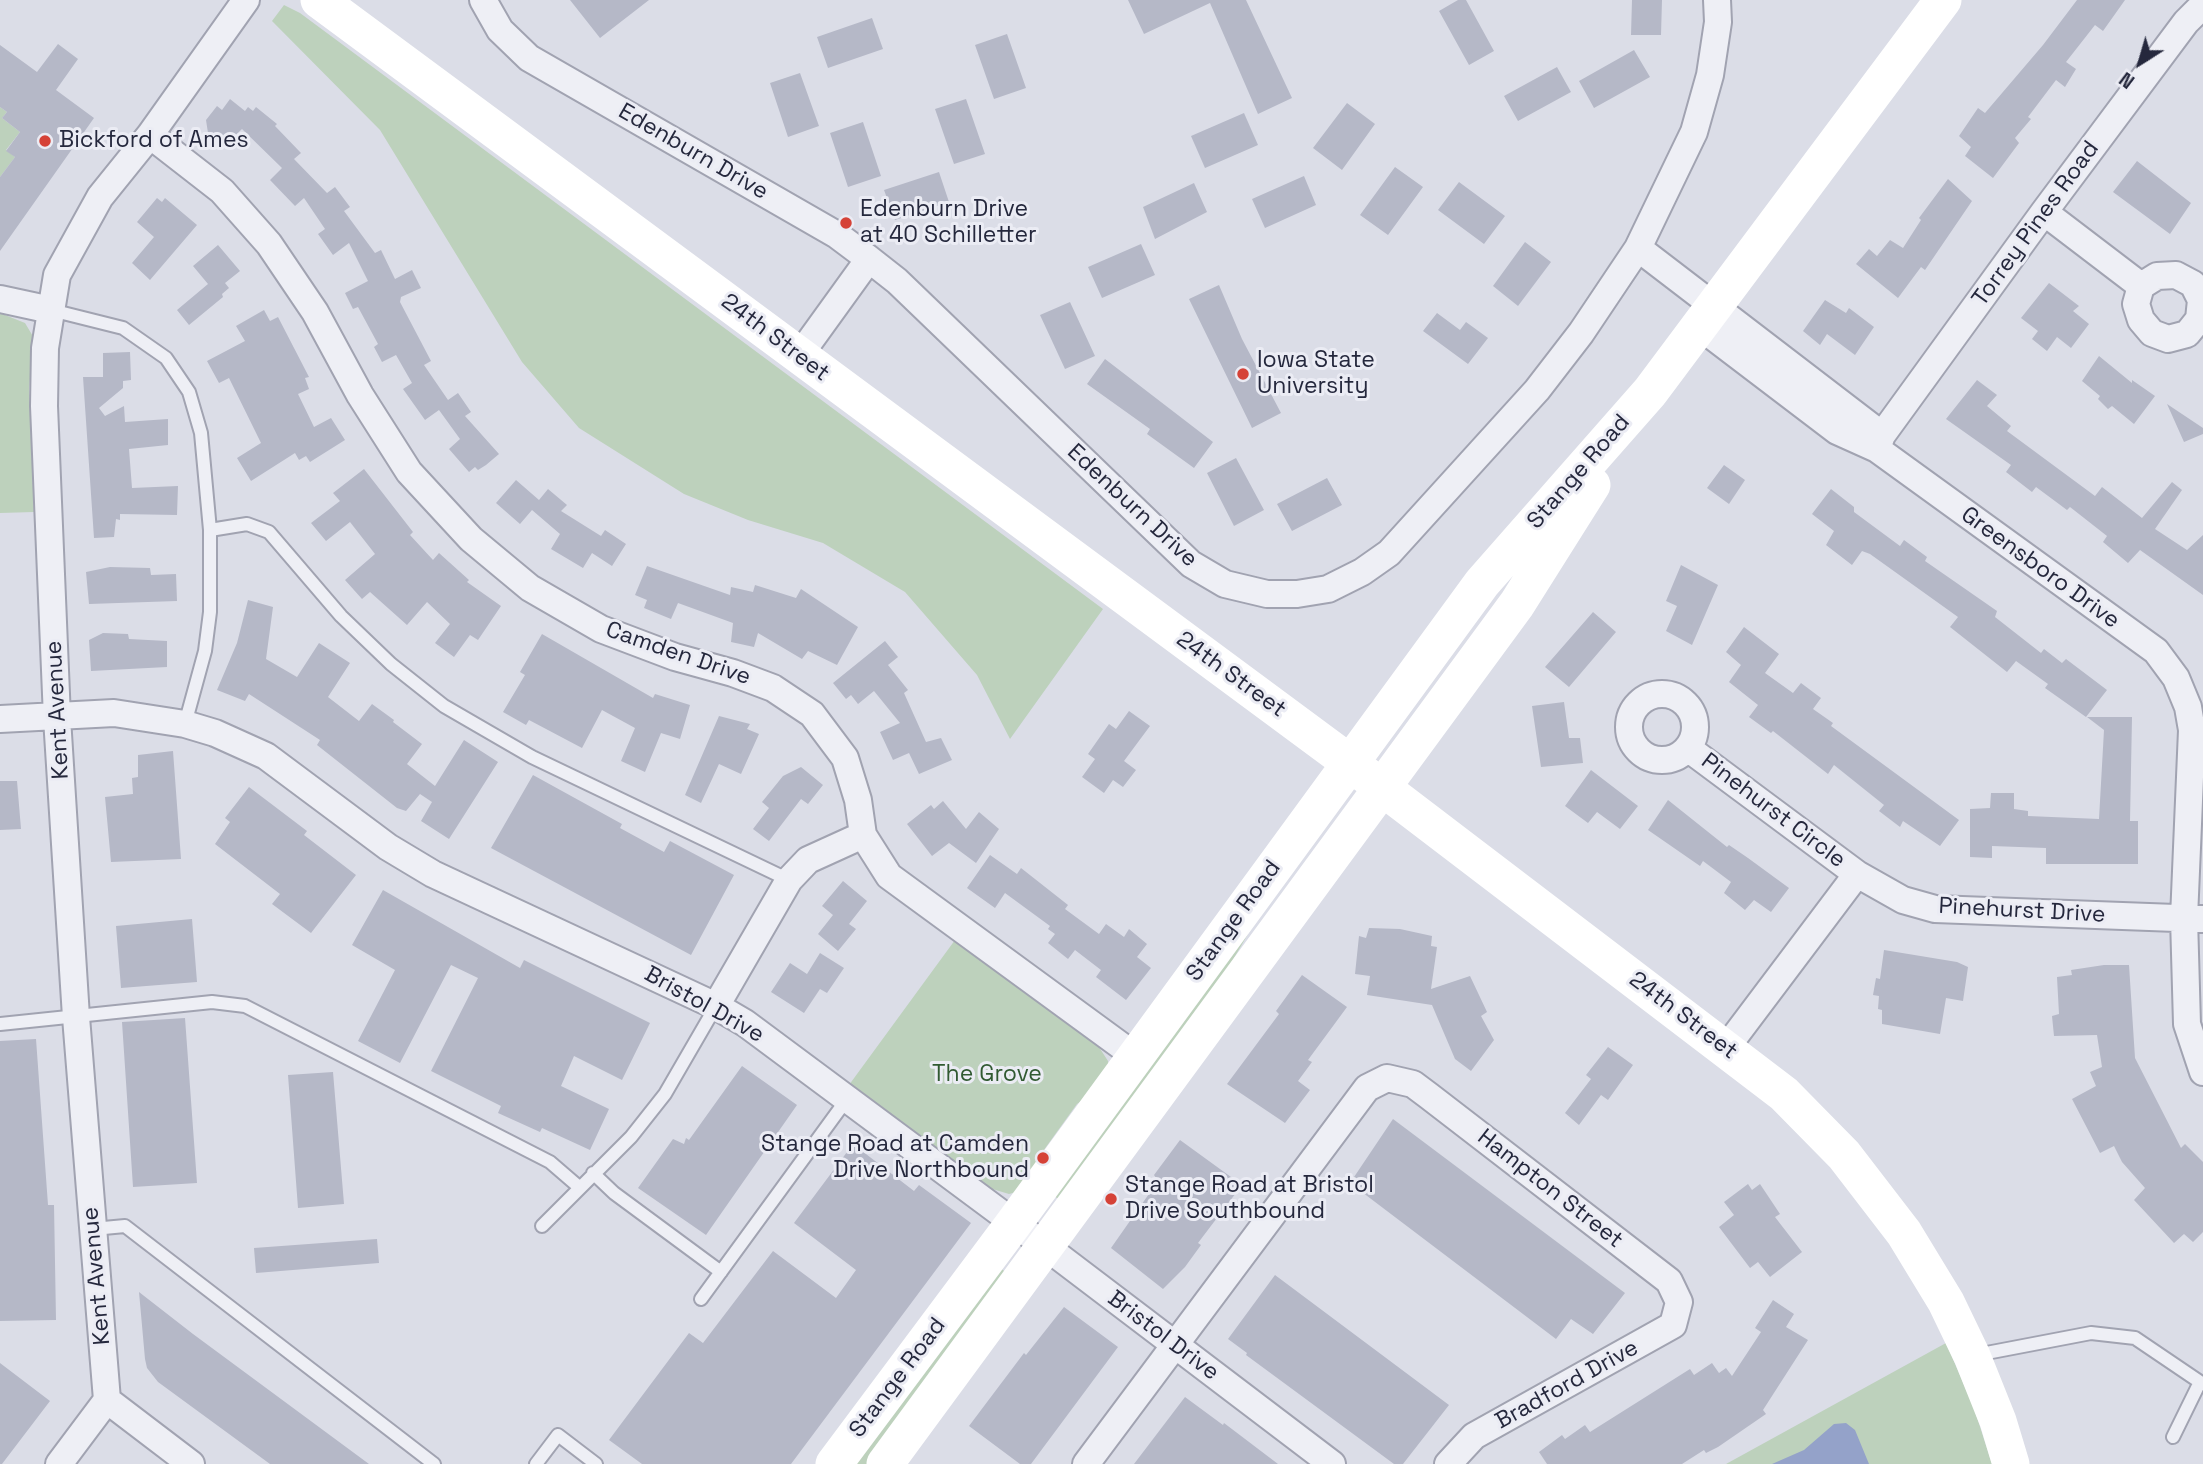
<!DOCTYPE html>
<html>
<head>
<meta charset="utf-8">
<style>
  body { margin:0 }
  #map { position:relative; width:2203px; height:1464px; overflow:hidden; background:#dbdde7; font-family:"Space Grotesk",sans-serif }
  canvas { display:block }
  .north { position:absolute; left:2105px; top:28px; width:70px; height:70px; -webkit-text-stroke:5px #ebecf4; paint-order:stroke; rotate:217deg; font-size:19px; font-weight:700; line-height:28px; text-align:center; color:#25283d }
  .north::after { content:''; display:block; margin:auto; width:24px; height:32px; background:#25283d; clip-path:polygon(50% 0,100% 100%,50% 72%,0 100%) }
</style>
</head>
<body>
<div id="map">
<canvas width="2203" height="1464"></canvas>
<div class="north">N</div>
</div>
<script>
const c = document.querySelector('canvas').getContext('2d');
c.lineJoin = 'round';
function paint(path, color) { c.fillStyle = color; c.fill(path, 'evenodd'); }
const toPath = rows => new Path2D(rows.map(r => 'M' + r).join(''));
function strokePath(path, color, width, dash) { c.strokeStyle = color; c.lineWidth = width; c.lineCap = dash ? 'butt' : 'round'; c.setLineDash(dash || []); c.stroke(path); }
function drawText(font, color, halo, rows, align = 'center') {
  c.font = font + ' "Space Grotesk",sans-serif'; c.lineWidth = 6; c.setLineDash([]); c.textBaseline = 'middle'; c.strokeStyle = halo; c.fillStyle = color; for (const [text, x, y, turn = 0] of rows) {
    c.save(); c.translate(x, y); c.rotate((+turn || 0) * Math.PI / 180); c.textAlign = isNaN(turn) ? turn : align; if (halo) c.strokeText(text, 0, 0); c.fillText(text, 0, 0); c.restore();
  }
}
const green = toPath([
  [284,5,300,13,1103,609,1010,739,977,675,905,592,823,543,748,520,684,494,579,428,522,362,380,130,272,21],
  [0,107,7,112,2,118,20,132,6,150,15,157,0,177],
  [0,313,25,323,34,338,29,389,34,512,0,513],
  [1245,932,1248,934,1187,1039,1067,1205,1054,1196],
  [955,940,1097,1044,1108,1061,1109,1069,1093,1093,1077,1104,1041,1154,1020,1191,1009,1194,989,1188,849,1085],
  [1000,1268,1013,1277,872,1464,853,1464],
  [1946,1343,1974,1408,1992,1464,1726,1464]
]);
const water = toPath([
  [1846,1423,1855,1430,1869,1464,1772,1464,1804,1450,1834,1424]
]);
const building = toPath([
  [570,0,649,0,600,38],
  [1128,0,1246,0,1292,98,1258,114,1210,3,1144,34],
  [1458,0,1466,0,1494,51,1469,65,1439,11],
  [1632,0,1662,0,1661,35,1631,35],
  [2077,0,2125,0,2103,31,2095,25,2066,62,2076,69,2065,87,2056,80,2028,117,2031,119,2015,138,2019,143,1993,178,1965,156,1971,147,1959,136,1978,108,1985,113,2043,45],
  [872,18,883,49,828,68,817,37],
  [1007,34,1026,88,994,99,975,45],
  [58,44,78,59,56,90,94,118,0,251,0,177,15,157,6,151,20,132,2,118,7,112,0,107,0,45,37,72],
  [1634,50,1650,77,1594,108,1579,81],
  [1557,67,1571,92,1518,121,1504,96],
  [800,73,819,126,788,137,770,83],
  [230,99,245,111,248,107,253,111,256,107,277,124,275,126,301,153,294,159,327,193,335,187,350,207,344,211,375,253,381,250,395,279,412,270,421,288,401,297,400,302,431,361,424,365,448,400,458,393,471,412,465,416,499,454,486,465,478,470,475,467,469,472,449,449,460,439,439,410,425,420,403,389,412,383,396,355,382,362,374,347,378,344,358,307,353,309,345,293,368,281,349,243,333,255,318,234,325,229,304,198,295,206,270,180,282,168,242,129,224,146,208,133,206,120,217,106,222,110],
  [966,99,985,154,954,164,935,109],
  [1347,103,1375,124,1342,170,1313,148],
  [1244,113,1258,145,1205,168,1191,136],
  [863,122,881,176,848,187,830,133],
  [2137,161,2191,203,2170,234,2113,192],
  [1395,167,1423,187,1388,235,1360,215],
  [939,172,949,202,895,220,884,190],
  [1304,176,1316,205,1265,228,1252,199],
  [1948,179,1972,201,1925,270,1921,267,1898,298,1856,264,1869,249,1877,256,1890,240,1903,248,1921,220,1919,218],
  [1459,182,1505,216,1484,244,1438,210],
  [1194,183,1207,212,1155,239,1143,207],
  [157,198,162,202,165,198,197,225,150,280,132,263,154,237,137,222],
  [1525,242,1551,262,1518,306,1493,286],
  [1141,244,1155,275,1102,298,1088,267],
  [218,245,240,271,225,283,229,288,222,294,223,297,189,325,177,310,208,284,193,266],
  [2049,283,2079,306,2073,311,2089,324,2071,348,2057,337,2047,351,2032,339,2038,331,2021,318],
  [1219,285,1242,339,1281,413,1252,428,1189,299],
  [1825,300,1846,313,1849,308,1874,327,1855,355,1827,334,1820,345,1803,331],
  [1070,302,1095,356,1065,369,1040,315],
  [264,310,270,321,278,317,309,377,305,378,309,389,298,394,314,427,331,418,345,440,310,462,306,456,299,460,295,453,251,481,237,458,261,443,229,378,219,383,207,361,245,341,236,326],
  [1437,313,1460,330,1466,322,1488,338,1468,364,1423,331],
  [130,352,131,380,123,381,123,388,99,408,105,416,124,406,125,422,168,419,168,445,129,449,132,488,178,486,177,515,120,514,120,520,116,519,114,537,94,538,83,377,103,377,103,353],
  [2099,356,2132,383,2132,380,2155,396,2134,424,2112,406,2108,409,2098,399,2100,396,2082,381],
  [1105,359,1213,442,1194,468,1147,434,1150,429,1087,384],
  [1977,380,1997,395,1987,406,2011,426,2007,431,2095,496,2102,487,2142,518,2172,482,2182,490,2155,529,2187,550,2203,535,2203,595,2140,550,2128,563,2103,542,2107,536,2070,507,2067,510,2036,487,2032,492,2006,472,2011,465,1946,419],
  [2167,404,2203,428,2203,434,2184,442],
  [1236,458,1264,510,1234,526,1207,473],
  [1724,465,1745,480,1729,504,1707,488],
  [364,469,413,532,410,535,433,560,439,553,469,580,467,582,501,606,478,640,470,635,454,657,435,643,450,624,427,602,407,625,370,592,362,599,345,580,375,554,350,522,326,541,311,523,340,501,333,493],
  [1327,478,1342,505,1292,531,1277,504],
  [516,480,539,500,548,489,567,505,561,511,601,536,605,530,626,544,612,566,592,553,583,568,551,549,560,534,532,510,520,524,496,503],
  [1831,489,1854,507,1854,512,1900,546,1904,540,1927,557,1925,561,1997,611,1995,617,2041,653,2044,649,2062,663,2066,659,2107,690,2086,717,2045,688,2048,684,2016,661,2007,672,1950,627,1958,617,1870,554,1862,551,1852,565,1826,545,1834,531,1812,514],
  [1681,565,1718,585,1692,645,1666,631,1677,606,1666,601],
  [647,566,730,595,731,587,753,592,755,585,796,598,801,589,858,627,837,665,808,651,802,659,758,633,754,647,731,642,733,623,678,603,671,619,644,608,647,600,635,595],
  [110,567,150,568,151,575,176,574,177,601,89,604,86,572],
  [248,600,273,607,266,659,297,677,319,643,350,663,328,697,359,721,372,704,394,720,393,722,422,744,407,764,435,786,464,740,498,762,449,839,421,821,432,802,420,794,406,811,397,808,317,745,320,740,249,694,245,701,217,690,237,643],
  [1593,612,1616,632,1569,687,1545,667],
  [1744,627,1779,654,1765,673,1793,693,1801,683,1821,698,1813,709,1833,723,1831,726,1959,820,1940,846,1903,821,1900,827,1879,811,1884,805,1834,765,1828,774,1773,731,1771,733,1749,717,1758,705,1729,682,1741,665,1726,652],
  [103,633,128,634,129,639,167,641,167,667,91,671,89,640],
  [542,634,653,698,655,694,690,705,680,739,661,733,645,772,621,761,635,728,602,710,582,748,529,720,526,725,503,712,525,675,520,672],
  [885,641,898,657,888,665,908,690,904,693,926,742,941,738,952,760,919,774,909,753,893,760,880,732,900,723,874,691,858,704,851,695,846,699,833,683],
  [1564,702,1569,738,1580,738,1583,763,1541,767,1532,706],
  [1129,711,1150,726,1124,761,1136,770,1123,787,1113,780,1104,793,1082,777,1095,759,1088,754,1109,724,1116,729],
  [719,716,750,724,747,729,759,734,741,774,719,764,701,803,685,795],
  [2087,717,2132,717,2130,821,2138,821,2138,864,2046,864,2046,848,1992,846,1992,858,1970,857,1970,809,1990,808,1991,793,2014,793,2014,809,2028,811,2028,816,2099,819,2104,730],
  [173,751,181,859,111,862,105,797,133,794,132,778,138,777,138,755],
  [801,767,823,785,808,804,801,799,769,841,753,829,769,808,762,802,783,776],
  [1591,770,1638,806,1620,829,1597,812,1588,823,1565,806],
  [533,775,622,824,620,828,664,852,670,841,734,875,691,955,491,848],
  [0,781,17,781,21,829,0,830],
  [249,787,307,831,304,835,356,875,311,933,272,904,280,894,215,844,230,822,225,818],
  [1668,800,1727,847,1729,845,1748,858,1789,888,1771,912,1754,900,1745,910,1724,893,1731,882,1703,861,1700,866,1648,830],
  [943,801,966,829,979,812,999,829,976,863,949,843,932,856,907,824,931,805,934,809],
  [990,855,1017,874,1021,868,1068,905,1065,909,1099,934,1106,924,1124,937,1129,929,1147,944,1137,957,1151,968,1126,1000,1096,977,1101,970,1075,950,1068,959,1048,943,1055,934,1048,929,1050,926,1005,893,995,908,967,888],
  [843,881,867,901,849,924,856,929,838,951,818,934,833,915,822,906],
  [383,890,520,968,524,960,650,1023,622,1080,574,1056,561,1086,609,1109,590,1150,542,1128,540,1132,498,1113,501,1106,431,1071,478,978,451,965,400,1063,358,1041,395,970,352,945],
  [192,919,197,982,121,988,116,926],
  [1369,928,1400,929,1432,936,1431,946,1437,947,1431,989,1470,976,1487,1012,1481,1016,1494,1040,1471,1071,1455,1059,1432,1005,1367,995,1370,976,1355,974,1359,936,1366,938],
  [1884,950,1957,962,1968,967,1963,1001,1946,998,1940,1034,1882,1024,1882,1010,1878,1009,1879,996,1873,995,1876,978,1880,979],
  [820,953,844,968,827,993,820,989,804,1013,771,992,790,963,807,974],
  [2104,965,2129,965,2135,1058,2181,1148,2185,1144,2203,1162,2203,1232,2193,1242,2184,1234,2174,1243,2134,1200,2145,1188,2122,1162,2114,1146,2100,1153,2072,1099,2096,1086,2090,1072,2102,1067,2097,1035,2054,1036,2052,1016,2059,1014,2057,977,2072,975,2071,970],
  [1302,975,1347,1007,1308,1060,1312,1062,1298,1081,1310,1090,1285,1123,1227,1084,1279,1014,1276,1011],
  [185,1018,197,1183,133,1187,122,1022],
  [36,1039,48,1205,54,1205,56,1320,0,1321,0,1041],
  [1608,1047,1633,1065,1608,1100,1601,1095,1579,1125,1565,1113,1591,1079,1586,1075],
  [742,1066,797,1105,706,1235,638,1188,673,1139,684,1144,686,1138,689,1140],
  [333,1072,344,1204,298,1208,288,1075],
  [1393,1119,1625,1293,1593,1334,1571,1319,1556,1339,1350,1183],
  [1180,1140,1242,1185,1198,1243,1201,1245,1185,1267,1163,1289,1111,1248,1158,1181,1154,1175],
  [853,1144,914,1191,919,1185,971,1223,791,1464,642,1464,609,1440,689,1333,703,1343,773,1251,836,1298,856,1270,794,1223],
  [1748,1184,1752,1190,1760,1184,1780,1214,1775,1217,1802,1252,1770,1277,1758,1262,1750,1268,1719,1227,1734,1215,1724,1202],
  [377,1239,379,1263,256,1273,254,1248],
  [1275,1275,1449,1405,1403,1464,1394,1464,1246,1355,1247,1353,1228,1339],
  [139,1292,193,1334,369,1464,270,1464,158,1382,147,1368,145,1359],
  [1773,1300,1794,1314,1786,1327,1808,1340,1763,1410,1766,1414,1718,1447,1706,1453,1704,1450,1682,1464,1547,1464,1539,1452,1562,1435,1565,1439,1585,1425,1590,1432,1690,1369,1694,1375,1712,1363,1719,1373,1726,1368,1732,1376,1761,1332,1755,1328],
  [1064,1307,1118,1347,1031,1464,1020,1464,969,1426,1024,1353,1026,1355],
  [0,1363,50,1401,2,1464,0,1464],
  [1185,1397,1223,1425,1224,1423,1278,1464,1134,1464]
]);
const lane = toPath([
  [51,310,123,328,166,358,189,392,201,433,210,530,210,612,205,651,185,724],
  [210,530,247,524,269,532,341,616,391,664,444,706,532,757,789,880],
  [0,1024,212,1002,245,1006,550,1162,579,1187],
  [593,1173,614,1193,721,1272],
  [542,1226,631,1137,665,1094,716,1006],
  [93,1229,125,1226,434,1464],
  [701,1299,847,1099],
  [1976,1355,2091,1333,2135,1338,2203,1384],
  [2173,1437,2200,1382],
  [536,1464,558,1435,596,1464]
]);
const street = toPath([
  [483,0,500,30,529,58,837,235,869,259,897,281,1191,564,1225,584,1267,594,1297,594,1328,589,1362,572,1389,553,1537,390,1581,333,1638,248,1694,132,1710,75,1718,22,1717,0],
  [150,135,222,191,269,244,315,312,360,395,409,472,471,539,530,588,601,629,675,657,733,673,773,688,812,714,845,758,858,800,863,835,889,876,1135,1056],
  [2044,212,2141,286],
  [1638,248,1882,435],
  [2176,275,2193,284,2201,300,2199,319,2187,334,2168,339,2152,333,2141,320,2136,304,2141,286,2157,276,2176,275],
  [0,299,51,310],
  [1699,326,1837,431,1877,449,2156,651,2176,678,2188,707,2192,730,2184,918,2187,1024,2203,1072],
  [799,356,869,259],
  [1877,449,1882,435,2044,212,2186,22,2203,5],
  '1629 727a33 33 0 1 1 66 0a33 33 0 1 1-66 0Z',
  [0,719,114,713,185,724,215,733,266,756,388,847,433,874,716,1006,745,1023,1045,1246,1332,1464],
  [1689,749,1857,874,1903,900,1935,909,2203,919],
  [716,1006,789,880,808,860,863,835],
  [1726,1048,1857,874],
  [107,1400,191,1464],
  [59,1464,107,1400,76,1017,57,718,44,406,45,348,57,275,100,197,150,135,246,0],
  [1086,1464,1367,1088,1387,1078,1413,1084,1429,1096,1669,1281,1679,1302,1673,1325,1474,1436,1448,1464]
]);
const secondary = toPath([
  [319,0,1350,763,1784,1094,1844,1155,1904,1233,1946,1302,1972,1356,1998,1421,2011,1464],
  [834,1464,1014,1223,1482,583,1650,392,1943,0],
  [885,1464,1517,604,1592,485]
]);
const markers = [
  [45,141,7,"#d54237"],
  [846,223,7,"#d54237"],
  [1243,374,7,"#d54237"],
  [1043,1158,7,"#d54237"],
  [1111,1199,7,"#d54237"]
];
const poiNames = [
  ["Bickford of Ames",59,141],
  ["Edenburn Drive",860,210],
  ["at 40 Schilletter",860,236],
  ["Iowa State",1257,361],
  ["University",1257,387],
  ["Stange Road at Camden",1029,1145,"right"],
  ["Drive Northbound",1029,1171,"right"],
  ["Stange Road at Bristol",1125,1186],
  ["Drive Southbound",1125,1212]
];
const streetNames = [
  ["Edenburn Drive",693,152,30],
  ["Torrey Pines Road",2036,224,-54],
  ["24th Street",775,338,37],
  ["Stange Road",1579,472,-49],
  ["Edenburn Drive",1132,506,43],
  ["Greensboro Drive",2040,568,36],
  ["Camden Drive",678,654,19],
  ["24th Street",1231,675,36],
  ["Kent Avenue",58,710,-93],
  ["Pinehurst Circle",1773,811,37],
  ["Pinehurst Drive",2022,911,3],
  ["Stange Road",1234,921,-54],
  ["Bristol Drive",704,1005,29],
  ["24th Street",1683,1016,37],
  ["Hampton Street",1550,1189,38],
  ["Kent Avenue",97,1276,-95],
  ["Bristol Drive",1163,1336,37],
  ["Stange Road",898,1378,-53],
  ["Bradford Drive",1567,1385,-29]
];
const parkNames = [
  ["The Grove",987,1075]
];
paint(green, '#bdd1bc');
paint(water, '#94a2c9');
paint(building, '#b5b8c7');
strokePath(lane, '#a1a3b1', 16);
strokePath(street, '#a1a3b1', 30);
strokePath(lane, '#eeeff5', 12);
strokePath(street, '#eeeff5', 26);
strokePath(secondary, '#fff', 37);
for (const [x, y, r, color] of markers) { const dot = new Path2D(); dot.arc(x, y, r, 0, 2 * Math.PI); c.fillStyle = color; c.fill(dot); strokePath(dot, '#ebecf4', 2.5); }
drawText('23px', '#25283d', '#ebecf4', poiNames, 'left');
drawText('23px', '#25283d', '#ebecf4', streetNames);
drawText('23px', '#315a32', '#ebecf4', parkNames);
</script>
</body>
</html>
